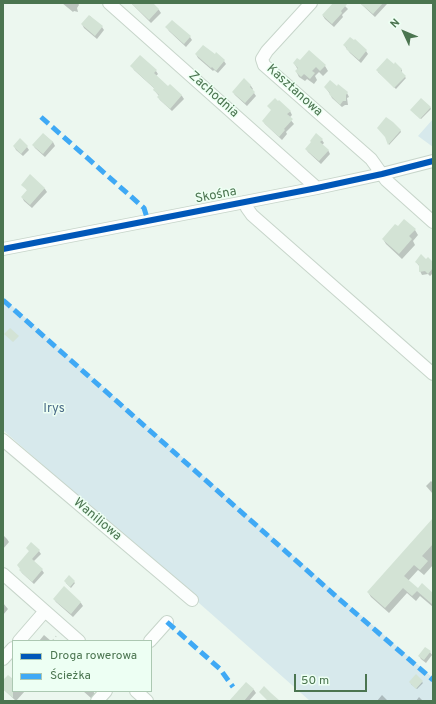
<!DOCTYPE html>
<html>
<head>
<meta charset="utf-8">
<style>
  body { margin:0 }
  #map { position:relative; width:436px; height:704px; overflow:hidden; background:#ecf7ef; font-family:Overpass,sans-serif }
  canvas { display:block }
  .frame { position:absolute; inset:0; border:4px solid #4b7550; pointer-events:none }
  .legend { position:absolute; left:12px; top:640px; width:140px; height:52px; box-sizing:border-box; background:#edfff3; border:1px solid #acc8b2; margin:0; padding:5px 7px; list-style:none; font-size:12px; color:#4b7550 }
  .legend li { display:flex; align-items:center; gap:8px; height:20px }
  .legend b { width:20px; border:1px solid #acc8b2 }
  .north { position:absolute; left:384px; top:12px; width:40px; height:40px; -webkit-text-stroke:3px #edfff3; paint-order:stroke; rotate:314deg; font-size:11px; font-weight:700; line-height:16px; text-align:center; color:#4b7550 }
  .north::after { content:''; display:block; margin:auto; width:14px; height:18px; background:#4b7550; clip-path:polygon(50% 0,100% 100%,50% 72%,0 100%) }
  .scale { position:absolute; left:294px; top:674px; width:73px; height:18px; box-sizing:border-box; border:2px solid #4b7550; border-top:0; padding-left:5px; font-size:12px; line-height:14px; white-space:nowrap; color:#4b7550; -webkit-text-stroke:3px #edfff3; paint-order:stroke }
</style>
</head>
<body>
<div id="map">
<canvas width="436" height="704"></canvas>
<div class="frame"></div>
<ul class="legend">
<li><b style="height:5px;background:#0057b8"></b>Droga rowerowa</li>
<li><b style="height:5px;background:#3fa9f5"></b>Ścieżka</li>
</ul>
<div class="north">N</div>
<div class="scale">50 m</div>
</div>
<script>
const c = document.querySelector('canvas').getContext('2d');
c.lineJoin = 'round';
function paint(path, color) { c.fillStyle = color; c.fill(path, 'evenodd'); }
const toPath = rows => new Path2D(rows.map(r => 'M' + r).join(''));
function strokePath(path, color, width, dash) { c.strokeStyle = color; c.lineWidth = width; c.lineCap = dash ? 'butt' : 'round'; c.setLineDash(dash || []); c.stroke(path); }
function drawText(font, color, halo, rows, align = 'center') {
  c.font = font + ' Overpass,sans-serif'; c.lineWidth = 3; c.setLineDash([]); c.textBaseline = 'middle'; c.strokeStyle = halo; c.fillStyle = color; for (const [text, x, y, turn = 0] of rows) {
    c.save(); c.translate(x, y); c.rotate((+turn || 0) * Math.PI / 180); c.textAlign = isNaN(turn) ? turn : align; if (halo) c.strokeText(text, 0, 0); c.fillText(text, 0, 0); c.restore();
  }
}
const green = toPath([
  [433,119,433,147,418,136],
  [3,298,339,596,433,678,433,701,310,701,3,430]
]);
const shadow = toPath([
  [62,3,78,3,79,5,77,8,78,12,74,11,73,12],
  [131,3,152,3,159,10,161,13,151,23],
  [337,3,342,3,348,9,342,15,343,17,334,27,325,19,323,16],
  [360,3,386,3,387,4,375,17],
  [90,16,102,27,104,30,97,39,84,28,82,24],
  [167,28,190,37,192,40,186,47,169,31],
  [344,45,366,51,368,54,361,63,350,53],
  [196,54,215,55,216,54,224,61,226,64,218,73,214,70,213,71,198,58],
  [300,61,325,66,328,71,323,76,319,72,315,76,317,80,314,84,307,79,305,81,299,77,296,71,298,70,294,63],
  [395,64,402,70,402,71,401,73,406,78,396,89,378,72,394,66],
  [132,66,156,71,158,74,156,76,168,87,170,85,182,96,184,99,172,111,160,100,158,97,159,96,154,90,155,89,134,70],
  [244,80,251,86,253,89,252,90,256,96,247,106,235,95,233,92],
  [325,87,347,93,349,97,347,98,348,105,345,105,342,107,332,98,330,94],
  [278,103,290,111,292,115,289,118,294,124,286,132,287,134,282,140,265,124,263,121,272,111,269,106],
  [430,107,431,109,421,119,412,111],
  [400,130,401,132,389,145,387,138],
  [43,134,53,142,55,146,45,157,35,148,33,145],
  [322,140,324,143,322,145,328,150,330,154,321,164,308,152,306,149],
  [14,146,27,147,29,150,23,156,16,150],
  [30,176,45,189,47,192,32,208,24,201,22,197,28,191,23,185],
  [398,227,415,230,418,235,413,241,415,245,402,259,386,244,383,239],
  [426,260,433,263,433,273,430,276,428,274,422,275,420,271,420,267,416,262],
  [433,480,433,494,426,486,431,481,432,482],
  [433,522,433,565,424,575,418,570,408,581,418,590,433,594,433,607,420,596,416,601,407,593,389,613,371,597,368,592],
  [3,535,7,539,9,542,3,549],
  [27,548,39,551,41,554,33,562,42,570,44,573,34,584,22,573,20,570,21,569,18,565,30,552],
  [74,582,75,583,71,588,66,583],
  [64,588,81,603,83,606,73,617,56,602,54,599],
  [3,603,8,609,3,615],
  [44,635,51,641,39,641],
  [430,652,432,655,426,663,421,659,419,656],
  [13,681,13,691,25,691,16,701,3,689,3,682],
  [422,682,423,683,417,689,411,684],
  [246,683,254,690,256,693,249,701,231,701],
  [83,691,93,691,95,694,91,698],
  [382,695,388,701,377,701],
  [419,697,423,701,416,701]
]);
const building = toPath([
  [131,3,153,3,159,9,149,20],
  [333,3,348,3,341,11,342,13,332,24,322,15],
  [360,3,383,3,373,14],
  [89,15,103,26,95,36,81,24],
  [172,20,191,36,184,44,165,27],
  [350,37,354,40,355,39,367,50,359,60,346,49,347,48,343,45],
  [203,45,215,54,216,52,225,60,216,71,212,67,211,68,195,54],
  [309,50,326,65,320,71,316,67,312,71,315,73,310,79,304,74,301,77,295,71,298,68,293,63,297,58,300,60],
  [140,55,157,70,154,73,168,86,170,84,182,95,170,109,157,97,159,95,153,90,154,88,130,66],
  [387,58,394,64,395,62,402,69,401,71,406,76,394,88,376,70],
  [244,78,251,85,250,87,255,92,245,103,232,92],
  [330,80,337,86,338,84,348,92,346,95,346,101,343,101,340,105,329,94,330,93,324,87],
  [275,98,278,101,279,100,291,111,287,114,293,119,284,129,285,130,279,137,262,121,271,110,267,106],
  [421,98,431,107,420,119,410,110],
  [386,117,393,122,401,130,388,145,385,137,377,128],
  [43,133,53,142,43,154,32,145],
  [316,133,323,139,320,142,329,150,319,161,305,149,311,142,310,141],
  [20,138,28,146,21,154,13,146],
  [30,174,45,188,30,205,21,197,27,190,21,185],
  [404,219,416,229,409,236,412,239,399,254,382,239,395,224,398,226],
  [421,254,426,259,428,257,433,262,433,268,428,274,425,271,419,272,419,265,415,262],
  [10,328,19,336,13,342,4,334],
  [433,518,433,544,422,556,428,561,420,570,414,565,404,576,418,588,422,583,433,593,433,605,417,591,412,596,403,588,385,608,367,592],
  [31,542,40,550,32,559,43,569,32,582,19,570,20,569,17,565,29,551,26,548],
  [69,575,75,581,70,587,64,581],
  [64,586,81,602,71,614,53,599],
  [425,647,431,651,424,660,418,656],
  [416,674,423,681,416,689,409,682],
  [8,675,13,679,13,698,3,689,3,680],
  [246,682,254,689,244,701,229,701],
  [264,686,271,693,280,701,268,701,259,692]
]);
const path = toPath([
  [53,640,57,635]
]);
const minor = toPath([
  [109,3,317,188],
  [311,3,267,51,262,59,264,65,371,159,386,180,433,222],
  [245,202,247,208,252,215,433,374],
  [3,249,317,188,382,174,433,161],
  [3,440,192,600],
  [3,574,79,641],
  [19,641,45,611],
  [150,641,167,622],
  [3,659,13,648],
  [136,691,147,701],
  [97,701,106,691]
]);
const quiet = toPath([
  [41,117,144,208,148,221],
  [3,300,338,598,433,680],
  [167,622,220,669,233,687]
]);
const cycleway = toPath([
  [3,249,317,188,382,174,433,161]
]);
const streetNames = [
  ["Kasztanowa",294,91,42],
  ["Zachodnia",213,95,42],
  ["Skośna",216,196,-11],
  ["Waniliowa",97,520,40]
];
const parkNames = [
  ["Irys",54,409]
];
paint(green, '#d7e9ec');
paint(shadow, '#0003');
paint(building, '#d3e3d5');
strokePath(minor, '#c7d5ca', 14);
strokePath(path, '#cbd8cd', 1.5, [1, 3]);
strokePath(minor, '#fcfefd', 12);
strokePath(quiet, '#3fa9f5', 5, [10, 5]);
strokePath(cycleway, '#0057b8', 6);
drawText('13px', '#4b7550', '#edfff3', streetNames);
drawText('13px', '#496a87', '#edfff3', parkNames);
</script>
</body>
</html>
